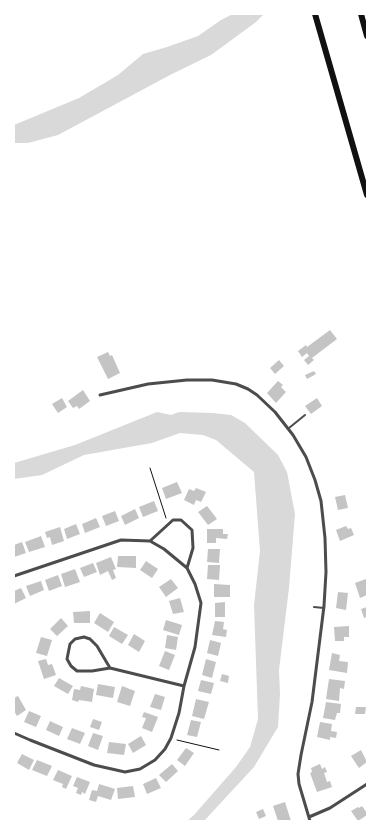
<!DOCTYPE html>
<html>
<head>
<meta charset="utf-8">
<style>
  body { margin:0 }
  #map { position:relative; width:381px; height:835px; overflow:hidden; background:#fff; font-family:"Open Sans",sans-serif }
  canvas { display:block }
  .frame { position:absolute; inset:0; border:15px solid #fff; pointer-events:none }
</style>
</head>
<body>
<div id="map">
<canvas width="381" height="835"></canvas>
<div class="frame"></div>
</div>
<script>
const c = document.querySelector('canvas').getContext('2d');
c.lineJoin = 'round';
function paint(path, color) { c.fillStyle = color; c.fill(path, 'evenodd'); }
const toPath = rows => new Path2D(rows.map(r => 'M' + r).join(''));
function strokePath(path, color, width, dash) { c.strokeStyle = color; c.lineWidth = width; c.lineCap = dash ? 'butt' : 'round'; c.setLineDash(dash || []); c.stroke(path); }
const water = toPath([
  [233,14,264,14,256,22,211,55,170,75,58,135,28,143,14,143,14,125,79,98,118,75,143,54,167,47,198,36,221,20],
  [157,412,171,415,179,412,213,413,231,415,245,423,278,455,287,472,295,514,289,588,279,670,280,694,278,727,254,767,204,821,187,821,194,815,236,767,250,747,258,719,254,605,260,551,254,472,216,440,203,435,180,433,152,443,84,455,42,475,14,479,14,463,75,445]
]);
const building = toPath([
  [330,330,337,339,312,358,314,360,308,365,304,360,309,356,307,353,302,357,298,351,306,345,307,347],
  [108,352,110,356,112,355,120,373,108,379,97,357],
  [279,360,284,366,275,374,270,368],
  [314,371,316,374,307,379,305,375],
  [278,381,283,385,281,387,286,392,276,403,267,393],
  [83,390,90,401,79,409,77,406,73,408,68,401],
  [62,398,67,407,58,413,52,404],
  [317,398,322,406,311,414,305,406],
  [177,482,182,493,166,499,162,488],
  [196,488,206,492,201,502,196,500,194,505,184,500,189,489,194,491],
  [345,495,348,508,338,510,335,497],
  [154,501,158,511,143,517,139,507],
  [207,506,217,519,208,525,198,512],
  [135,509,139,518,125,525,121,516],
  [115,511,119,521,106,526,102,516],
  [96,518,100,527,85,533,82,524],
  [76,524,80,534,67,539,64,529],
  [346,526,348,529,351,528,354,535,340,541,336,530],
  [60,527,64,541,52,545,50,537,47,538,45,532],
  [207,529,223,529,223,534,228,534,227,539,216,538,216,543,207,543],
  [41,536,45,547,29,552,25,542],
  [22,542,26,553,14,557,14,545],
  [208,549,220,549,219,563,207,562],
  [118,556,136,556,136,568,117,567],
  [111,557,116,569,113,570,116,578,112,580,108,571,100,575,96,563],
  [146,561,158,569,152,578,140,570],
  [93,563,97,572,84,577,80,568],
  [208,565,220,565,219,580,207,579],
  [75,569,80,582,65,587,61,574],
  [58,575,62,586,49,591,45,580],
  [171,579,178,588,166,597,159,587],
  [366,579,367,583,367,595,360,598,355,583],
  [41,581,44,590,30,596,26,586],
  [214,584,230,585,230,597,214,597],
  [21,588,26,598,14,604,14,591],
  [338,592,348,593,346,610,336,608],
  [180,598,184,612,173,614,169,601],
  [225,602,225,617,215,617,215,603],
  [367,607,367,617,364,618,361,609],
  [90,611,90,623,74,623,73,612],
  [100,613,114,622,108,632,94,623],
  [61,618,68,626,57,636,50,629],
  [166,620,182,625,179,635,163,630],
  [215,621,224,622,223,629,227,630,226,637,212,635],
  [349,626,349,637,344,637,344,641,335,641,334,627],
  [114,627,128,635,122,644,109,636],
  [134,634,145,641,139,652,128,645],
  [167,635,178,637,176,650,165,648],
  [41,637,52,640,47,656,36,653],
  [210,640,221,643,218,656,207,653],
  [165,651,175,655,169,670,159,666],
  [332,653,340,655,339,661,348,662,347,673,329,670],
  [46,659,48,665,52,664,56,675,44,679,38,661],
  [206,659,216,662,212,678,202,675],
  [222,674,229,676,228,683,220,681],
  [59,678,73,686,68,694,54,686],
  [329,679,345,681,344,689,340,688,339,701,326,699],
  [201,680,214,683,211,694,198,691],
  [98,684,115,687,113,698,96,695],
  [81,686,94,689,92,702,79,700,78,702,72,700,74,689,80,690],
  [122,686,135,691,130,706,117,702],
  [155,694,165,697,161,710,150,707],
  [18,696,26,710,17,716,14,711,14,698],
  [196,699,209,702,204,719,192,716],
  [326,702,341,704,340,713,337,713,335,720,323,718],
  [356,707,366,707,365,714,355,714],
  [29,711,41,716,36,727,24,722],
  [144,712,158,717,152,732,142,728,146,718,142,717],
  [93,719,102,722,99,730,90,727],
  [191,720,201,722,197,737,187,735],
  [50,721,63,727,59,736,46,730],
  [320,722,332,724,331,731,337,732,336,738,330,737,330,740,317,737],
  [72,728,85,733,80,744,67,739],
  [93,733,103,736,98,750,88,746],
  [141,736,146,745,133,753,128,744],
  [109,742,126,744,124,755,107,753],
  [186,748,194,753,185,766,177,760],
  [361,750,367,762,359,768,351,756],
  [22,754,34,760,29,770,17,763],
  [37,760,52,766,47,776,32,770],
  [172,764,178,771,166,782,159,775],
  [320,764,322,769,325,767,327,772,324,773,327,782,330,781,332,787,317,792,310,773,312,772,311,768],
  [58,770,72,776,66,789,62,787,63,784,53,780],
  [77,777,90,782,85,794,82,792,81,795,76,793,78,788,73,786],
  [156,778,161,788,147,794,143,784],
  [99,784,115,789,111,800,98,796,96,802,89,800,92,790,97,791],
  [133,786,135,797,118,799,117,788],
  [285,802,291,821,278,821,273,806],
  [362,806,367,813,367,815,358,821,351,811,358,807,359,808],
  [263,809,266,816,259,819,256,812]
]);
const path = toPath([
  [150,468,166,518],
  [177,740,219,750]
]);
const service = toPath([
  [289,428,305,415],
  [314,607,324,608]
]);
const minor = toPath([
  [100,395,148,384,187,380,212,380,236,384,248,389,257,395,275,412,293,435,306,457,315,480,321,501,325,538,326,572,324,606,312,702,301,755,298,774,299,784,310,821],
  [150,541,173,520,181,520,192,530,193,548,187,568],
  [14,576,121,540,150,541,164,549,187,568,195,584,201,603,195,647,184,686,179,713,171,738,165,749,155,760,140,769,125,772,94,765,30,740,14,733],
  [110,668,97,646,90,639,84,637,75,639,70,644,67,659,71,666,77,671,92,671,110,668,184,686],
  [309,817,330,808,367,784]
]);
const motorway = toPath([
  [315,14,367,195],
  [361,14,367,36]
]);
paint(water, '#d9d9d9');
paint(building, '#c4c4c4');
strokePath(path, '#111', 1);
strokePath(service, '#4c4c4c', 2);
strokePath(minor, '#4c4c4c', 3);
strokePath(motorway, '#111', 6);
</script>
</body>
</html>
